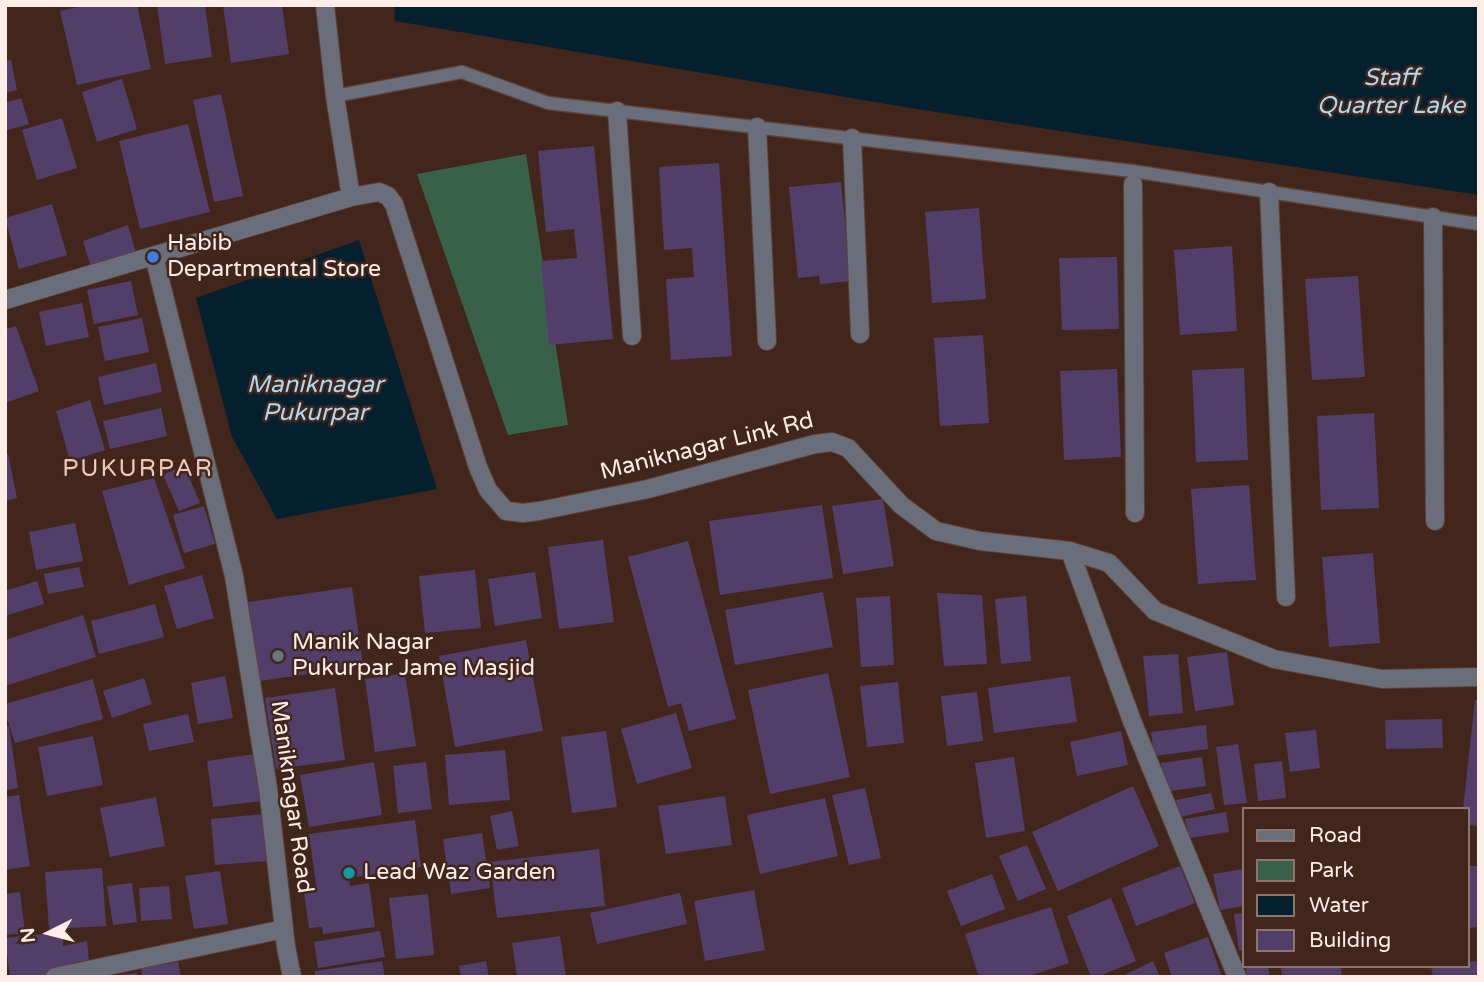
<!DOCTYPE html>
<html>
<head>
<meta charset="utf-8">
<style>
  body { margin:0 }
  #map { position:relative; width:1484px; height:982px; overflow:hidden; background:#43261b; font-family:"Varela Round",sans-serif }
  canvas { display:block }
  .frame { position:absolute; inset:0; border:7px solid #fdede7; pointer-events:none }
  .legend { position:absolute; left:1242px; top:807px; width:228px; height:161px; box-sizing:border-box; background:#43261b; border:2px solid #8d766d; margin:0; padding:9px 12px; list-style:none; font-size:21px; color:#fdede7 }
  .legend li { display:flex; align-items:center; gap:14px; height:35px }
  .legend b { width:35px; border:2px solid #8d766d }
  .north { position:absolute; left:14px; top:898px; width:70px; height:70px; -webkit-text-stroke:5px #43261b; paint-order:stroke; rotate:264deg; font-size:19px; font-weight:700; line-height:28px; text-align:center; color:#fdede7 }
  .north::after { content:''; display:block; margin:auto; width:24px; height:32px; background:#fdede7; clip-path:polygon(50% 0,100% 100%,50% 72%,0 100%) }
</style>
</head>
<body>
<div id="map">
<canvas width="1484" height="982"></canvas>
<div class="frame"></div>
<ul class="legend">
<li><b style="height:9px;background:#6a6e7b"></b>Road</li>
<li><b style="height:19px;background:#39614a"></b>Park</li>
<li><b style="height:19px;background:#04202e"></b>Water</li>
<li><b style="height:19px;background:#523f69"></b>Building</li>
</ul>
<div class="north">N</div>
</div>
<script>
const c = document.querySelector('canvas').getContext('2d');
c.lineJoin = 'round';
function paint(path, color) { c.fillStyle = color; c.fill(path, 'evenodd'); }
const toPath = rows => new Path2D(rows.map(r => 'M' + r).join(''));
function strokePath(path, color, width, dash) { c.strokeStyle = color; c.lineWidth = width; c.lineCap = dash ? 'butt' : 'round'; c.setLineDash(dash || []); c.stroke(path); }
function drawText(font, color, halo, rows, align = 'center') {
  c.font = font + ' "Varela Round",sans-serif'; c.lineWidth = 5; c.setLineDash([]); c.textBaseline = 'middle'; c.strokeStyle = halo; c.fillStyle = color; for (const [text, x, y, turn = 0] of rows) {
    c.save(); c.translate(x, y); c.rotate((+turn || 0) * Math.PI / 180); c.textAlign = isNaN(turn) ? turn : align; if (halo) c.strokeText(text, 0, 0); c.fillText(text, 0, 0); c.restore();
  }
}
const green = toPath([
  [526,154,568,425,508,435,417,174]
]);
const water = toPath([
  [394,5,1479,5,1479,195,910,108,395,21],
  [359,240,437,489,277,519,232,437,196,298]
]);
const building = toPath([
  [86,5,137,5,151,69,77,85,60,11],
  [157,5,205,5,212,57,165,64],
  [223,5,282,5,289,54,231,63],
  [11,60,17,90,5,93,5,61],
  [122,79,137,129,97,142,82,92],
  [221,94,243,196,214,202,193,100],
  [21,98,29,124,5,131,5,103],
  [62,118,77,168,37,180,22,130],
  [188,124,210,212,140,229,119,141],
  [594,146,613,339,549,345,541,261,577,258,574,229,546,232,538,151],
  [719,163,732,356,671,360,666,279,694,277,692,248,664,250,659,167],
  [841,182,851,281,820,284,819,276,798,278,789,187],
  [52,204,67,255,19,269,5,218],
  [979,208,986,299,932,303,925,212],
  [128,225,139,263,94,277,83,241],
  [1232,246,1237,331,1180,335,1174,250],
  [1117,257,1119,329,1062,330,1059,258],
  [1358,276,1365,377,1312,380,1305,279],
  [131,281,138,315,94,324,87,290],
  [82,303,89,337,46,346,39,312],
  [142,318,149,352,105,361,98,327],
  [16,326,39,391,5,403,5,329],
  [983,335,989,423,940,426,934,338],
  [156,363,162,392,104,405,98,377],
  [1244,368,1248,460,1196,462,1192,370],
  [1117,369,1121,457,1064,460,1060,371],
  [90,400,105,450,70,461,56,411],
  [161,408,167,436,110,449,103,421],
  [1374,413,1379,508,1321,510,1317,416],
  [8,454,17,498,5,501,5,455],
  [184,465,200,503,179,511,163,475],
  [154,478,185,568,129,585,102,491],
  [1249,485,1256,580,1198,584,1191,489],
  [883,499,894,566,843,574,832,506],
  [822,505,833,578,720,595,709,521],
  [204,506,215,544,184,553,173,515],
  [75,523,83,561,36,570,29,532],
  [603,540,614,622,559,629,548,547],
  [688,541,736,719,689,731,681,703,668,707,628,557],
  [1373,553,1380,643,1329,647,1322,557],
  [79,567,84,587,48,594,44,574],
  [475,570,481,628,425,633,419,576],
  [535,572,542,618,495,626,488,579],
  [202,575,214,618,177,629,164,586],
  [37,581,44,604,5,616,5,591],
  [352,587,363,666,260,681,248,602],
  [823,592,833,647,735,665,725,610],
  [937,593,982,595,987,664,944,666],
  [890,596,894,665,861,667,856,598],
  [1026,596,1031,661,1001,664,995,599],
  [155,604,164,637,99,654,91,621],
  [83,615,96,657,5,686,5,640],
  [526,640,543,731,455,747,439,656],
  [1227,652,1234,705,1195,711,1187,657],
  [1178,654,1183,713,1149,716,1143,656],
  [405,673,416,746,375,752,365,679],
  [828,673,850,777,770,794,748,690],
  [225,676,233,718,198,724,191,683],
  [1070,676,1077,722,994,733,988,688],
  [144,678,152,704,112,718,103,691],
  [93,679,103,719,15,743,5,712,5,704],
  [898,682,904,743,867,747,860,686],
  [335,688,345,760,276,769,265,698],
  [977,692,983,741,947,746,941,696],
  [1475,700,1479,700,1479,826,1468,825,1468,809,1463,809],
  [676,713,692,768,637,784,621,729],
  [188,714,194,742,149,751,143,724],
  [1442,719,1443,748,1386,749,1385,720],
  [1206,725,1208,749,1154,756,1151,732],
  [9,726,18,788,5,791,5,727],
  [1316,730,1320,768,1290,772,1285,733],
  [606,731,617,807,572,813,561,737],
  [1121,731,1128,765,1077,776,1070,742],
  [93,736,103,785,47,796,38,747],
  [1238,744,1247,803,1224,805,1216,747],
  [505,750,510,800,449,805,445,755],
  [255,754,261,801,213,807,207,761],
  [1014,757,1025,831,986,838,975,763],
  [1202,757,1206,786,1164,792,1161,763],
  [1282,761,1286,798,1258,801,1254,764],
  [374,762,382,815,309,827,300,775],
  [426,762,432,809,398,813,393,766],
  [1133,786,1159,846,1058,891,1032,832],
  [865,788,881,858,849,865,832,795],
  [1211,793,1215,809,1180,817,1176,800],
  [19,795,30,866,5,870,5,797],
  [725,796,732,845,666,854,658,806],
  [156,797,165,846,110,857,100,808],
  [825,798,838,856,760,874,747,815],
  [512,811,519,846,497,850,490,816],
  [1226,812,1229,832,1189,838,1185,819],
  [263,814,268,861,215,865,211,819],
  [415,820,421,867,349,878,350,886,369,883,375,927,323,934,322,927,309,928,304,893,317,892,309,834],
  [482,833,490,888,451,894,443,839],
  [1027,845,1046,889,1018,901,999,856],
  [599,849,605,906,497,918,490,862],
  [1180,866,1195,903,1136,926,1122,888],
  [1468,866,1479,866,1479,927,1468,928],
  [102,868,106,926,49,929,45,872],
  [1244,869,1244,906,1220,910,1213,874],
  [220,871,228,924,194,929,185,876],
  [992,874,1005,909,961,926,947,891],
  [132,883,137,922,113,925,107,886],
  [169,886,172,919,141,921,139,888],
  [754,890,765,950,705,961,694,901],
  [20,892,25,933,5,935,5,894],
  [680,893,687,924,597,944,590,913],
  [428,894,434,955,396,959,389,898],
  [1111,898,1136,961,1097,977,1091,977,1067,916],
  [1051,907,1069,963,1026,977,979,977,965,934],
  [1244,913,1244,950,1239,951,1234,914],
  [380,931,385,957,318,968,314,942],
  [63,932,63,946,87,941,90,973,61,977,10,977,5,938],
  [560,936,566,977,517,977,512,943],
  [1208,937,1222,977,1172,977,1164,953],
  [382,961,385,977,315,977,315,971],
  [486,961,489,977,461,977,459,966],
  [1153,961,1160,977,1120,977],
  [1479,961,1479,977,1433,977,1431,966,1468,966,1468,962],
  [178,962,181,977,142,977,141,968],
  [1245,966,1268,966,1270,977,1247,977],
  [1281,966,1341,966,1342,977,1282,977],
  [137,973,137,977,118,977,118,975]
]);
const service = toPath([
  [335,96,462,72,548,103,1132,171,1479,224]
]);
const minor = toPath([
  [325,5,335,96,351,197],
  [617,111,632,336],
  [757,127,767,341],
  [852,138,860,334],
  [1133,184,1135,513],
  [1269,192,1286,597],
  [1433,217,1435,521],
  [154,256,234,576,268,788,286,947,292,977],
  [5,300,351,197,379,192,388,196,394,204,478,467,488,490,506,511,523,513,539,511,648,489,815,444,832,442,848,448,901,505,936,531,980,541,1070,551,1109,563,1155,611,1274,659,1382,679,1479,677],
  [1070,551,1132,721,1237,977],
  [55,977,284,929]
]);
const markers = [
  [153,257,7,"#3f7fe0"],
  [278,656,7,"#6b7280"],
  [349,873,7,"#0f9aa8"]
];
const poiNames = [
  ["Habib",167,244],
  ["Departmental Store",167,270],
  ["Manik Nagar",292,643],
  ["Pukurpar Jame Masjid",292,669],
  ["Lead Waz Garden",363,873]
];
const streetNames = [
  ["Maniknagar Link Rd",707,447,-14],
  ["Maniknagar Road",291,797,82]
];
const waterNames = [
  ["Staff",1391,79],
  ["Quarter Lake",1391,107],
  ["Maniknagar",315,386],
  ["Pukurpar",315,414]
];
const neighbourhoodNames = [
  ["PUKURPAR",138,470]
];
paint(green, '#39614a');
paint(water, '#04202e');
paint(building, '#523f69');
strokePath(service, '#5d4238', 15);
strokePath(minor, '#5d4238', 20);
strokePath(service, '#6a6e7b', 12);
strokePath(minor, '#6a6e7b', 18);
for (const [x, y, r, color] of markers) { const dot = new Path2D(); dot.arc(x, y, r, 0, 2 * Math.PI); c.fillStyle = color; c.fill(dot); strokePath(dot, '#43261b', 2.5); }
drawText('23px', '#fdede7', '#43261b', poiNames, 'left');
drawText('23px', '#fdede7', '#43261b', streetNames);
drawText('italic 24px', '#aad9f4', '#43261b', waterNames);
c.letterSpacing = '2px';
drawText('24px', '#f0c9bb', '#43261b', neighbourhoodNames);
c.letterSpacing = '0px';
</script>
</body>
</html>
